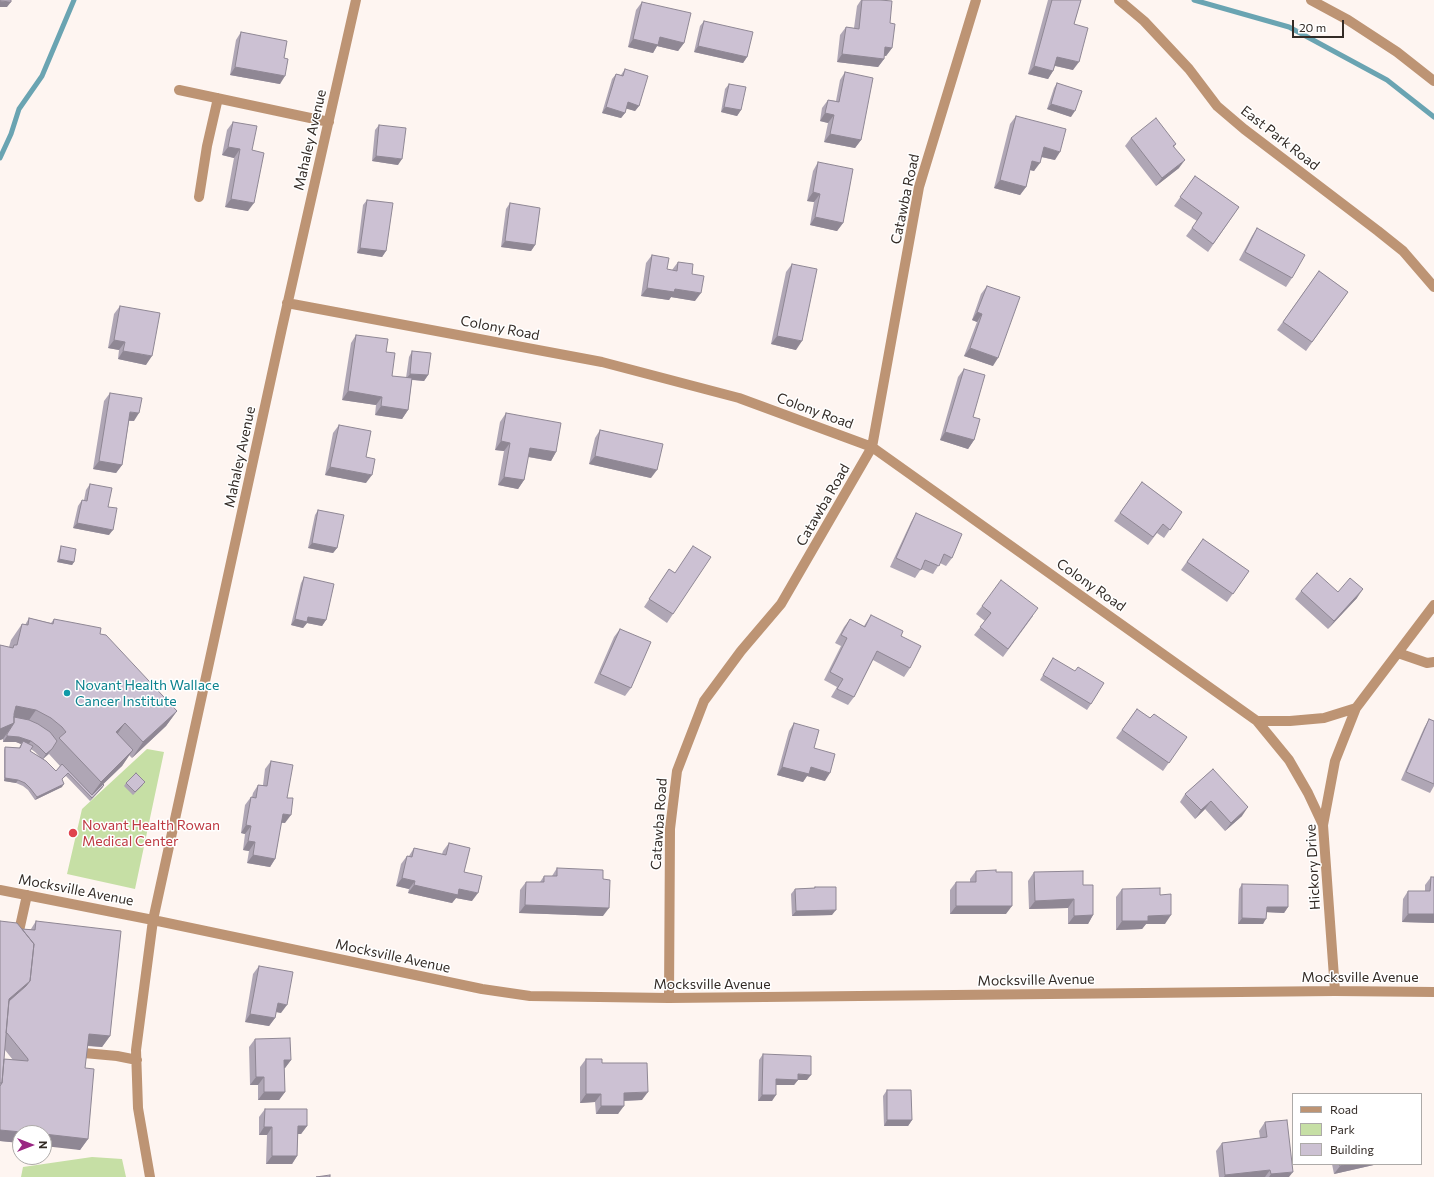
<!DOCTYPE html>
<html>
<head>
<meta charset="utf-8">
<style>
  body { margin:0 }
  #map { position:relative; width:1434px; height:1177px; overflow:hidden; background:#fef5f1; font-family:Commissioner,sans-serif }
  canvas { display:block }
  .legend { position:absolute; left:1292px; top:1093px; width:130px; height:72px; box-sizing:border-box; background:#fff; border:1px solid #adaaa8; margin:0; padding:5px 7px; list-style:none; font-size:12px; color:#332b26 }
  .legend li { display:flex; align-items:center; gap:8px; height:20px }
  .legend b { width:20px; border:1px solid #adaaa8 }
  .north { position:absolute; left:12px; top:1125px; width:40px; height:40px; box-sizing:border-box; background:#fff; border:1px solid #adaaa8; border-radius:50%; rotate:90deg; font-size:11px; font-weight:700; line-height:16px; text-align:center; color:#332b26 }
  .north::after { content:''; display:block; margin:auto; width:14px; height:18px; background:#9a2783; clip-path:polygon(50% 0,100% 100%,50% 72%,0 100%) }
  .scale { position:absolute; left:1292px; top:20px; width:52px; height:18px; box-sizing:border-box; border:2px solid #332b26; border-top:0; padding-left:5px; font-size:12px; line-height:14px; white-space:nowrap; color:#332b26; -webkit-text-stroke:3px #fff; paint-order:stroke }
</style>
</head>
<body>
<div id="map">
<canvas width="1434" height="1177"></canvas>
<ul class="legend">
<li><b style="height:5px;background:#bd9474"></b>Road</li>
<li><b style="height:11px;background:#c6dfa5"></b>Park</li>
<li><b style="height:11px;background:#ccc1d3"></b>Building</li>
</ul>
<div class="north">N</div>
<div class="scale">20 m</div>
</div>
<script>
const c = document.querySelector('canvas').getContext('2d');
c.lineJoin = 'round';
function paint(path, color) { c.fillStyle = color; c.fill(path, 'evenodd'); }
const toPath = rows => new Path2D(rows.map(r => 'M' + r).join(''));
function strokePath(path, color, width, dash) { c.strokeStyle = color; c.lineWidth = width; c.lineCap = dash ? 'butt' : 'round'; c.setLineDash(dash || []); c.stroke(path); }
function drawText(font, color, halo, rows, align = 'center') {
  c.font = font + ' Commissioner,sans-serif'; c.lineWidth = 3; c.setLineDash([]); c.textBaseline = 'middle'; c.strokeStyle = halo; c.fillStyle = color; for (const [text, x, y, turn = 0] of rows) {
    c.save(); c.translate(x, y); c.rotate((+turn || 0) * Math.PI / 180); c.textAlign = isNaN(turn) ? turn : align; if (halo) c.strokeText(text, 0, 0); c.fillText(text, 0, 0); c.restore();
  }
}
const green = toPath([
  [147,749,164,752,135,889,67,874,82,809],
  [92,1157,122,1159,126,1177,21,1177,23,1167]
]);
const stream = toPath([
  [1194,0,1289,27,1387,80,1434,117],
  [0,158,11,134,19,109,42,76,74,0]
]);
const minor = toPath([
  [1119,0,1144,21,1189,69,1217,106,1244,129,1378,231,1403,251,1434,287],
  [1311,0,1348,20,1397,52,1434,81],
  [179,90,329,122],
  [199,197,207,146,218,98],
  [287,303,602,362,739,398,872,447,1257,721,1289,760,1308,793,1323,825],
  [1398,653,1427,663,1434,662],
  [1257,721,1290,721,1324,718,1356,708],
  [0,890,153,920,482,989,530,996,669,998,1335,991,1434,992],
  [17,940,27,895],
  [1335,991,1323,825,1335,761,1356,708,1434,605],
  [669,998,670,829,677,771,704,701,741,651,781,604,872,447,919,187,976,0],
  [73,1052,117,1056,137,1060],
  [150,1177,138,1108,136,1050,153,920,282,328,356,0]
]);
const wall = toPath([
  [861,0,880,0,890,23,892,48,886,56,884,56,884,59,878,67,837,62,840,35,846,27,854,28,857,6],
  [1048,0,1081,0,1074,24,1073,70,1055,66,1053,71,1048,79,1028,74],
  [642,2,684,43,678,51,657,46,653,53,628,47,636,10],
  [704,21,747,57,743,63,694,52,700,26],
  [241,32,284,58,280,84,230,75,236,40],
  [625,69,639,106,635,111,626,108,625,113,621,118,602,113,612,79,616,74,621,75],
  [845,72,861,140,855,148,824,142,828,123,820,121,822,108,828,100,836,101,840,80],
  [1057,83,1071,117,1047,109,1054,88],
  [729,84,741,110,737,116,721,112,725,89],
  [1016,116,1055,160,1041,157,1034,171,1030,170,1026,187,1020,195,994,188,1010,124],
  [233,122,252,150,248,211,225,207,234,158,222,155,227,130],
  [379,125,398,165,372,161,375,130],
  [1131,138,1176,144,1174,147,1179,168,1156,186,1125,146],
  [818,162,843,223,837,231,810,225,814,202,807,201,813,171],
  [1195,176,1239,207,1208,252,1186,236,1197,221,1174,206],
  [367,200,386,251,382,257,357,253,363,205],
  [510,203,535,245,531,251,501,247,506,209],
  [1257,228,1292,278,1286,287,1239,260,1252,236],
  [652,255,667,269,672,270,678,262,692,274,695,301,671,297,669,300,641,296,646,263],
  [792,264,796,350,771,344,786,272],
  [1319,271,1348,292,1306,351,1277,330],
  [987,286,993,366,964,356,977,322,972,320,981,294],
  [120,306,146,365,118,359,119,350,108,348,114,314],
  [356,335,386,352,392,376,406,378,409,357,412,351,428,375,424,381,412,380,408,410,402,419,375,415,376,405,342,400,351,343],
  [964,369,973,417,974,440,968,449,940,440,958,377],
  [110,393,134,421,129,421,122,465,116,473,93,469,104,401],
  [506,413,556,452,551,461,528,457,524,480,518,489,498,485,504,451,495,450,500,422],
  [339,425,366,457,366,483,325,475,333,433],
  [600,430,651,478,589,464,595,438],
  [1142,482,1182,512,1164,538,1157,533,1148,545,1114,521],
  [90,484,108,507,109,535,73,528,78,506,82,500,84,500,86,490],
  [318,510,337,548,333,553,308,548,315,515],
  [916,513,952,558,946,566,940,563,933,574,921,569,915,578,890,567,911,522],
  [1203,539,1249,571,1227,602,1181,570],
  [61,546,74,562,72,565,57,562,60,549],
  [669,569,675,573,673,614,667,623,644,607],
  [304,577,326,620,322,626,307,623,303,628,291,625,301,583],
  [1301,591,1338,592,1357,598,1328,629,1295,599],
  [982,606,1033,616,1003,657,974,635,985,621,976,614],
  [871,615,901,636,910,668,904,677,873,660,854,697,848,705,831,697,837,687,824,680,841,646,835,643,844,627,850,619,864,626],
  [29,618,51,623,54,619,100,634,177,711,166,726,132,758,129,755,122,766,103,784,104,785,102,788,90,801,66,776,62,779,62,787,35,800,28,790,23,786,16,783,4,781,4,750,5,747,19,748,21,744,16,742,3,742,3,739,0,740,0,645,9,647,11,640,22,624,25,625],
  [31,749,35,752,40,757,30,751],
  [49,754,60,766,56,771,43,759],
  [620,629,631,688,625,696,594,683,614,637],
  [1053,658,1091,704,1087,710,1040,680],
  [1137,709,1150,718,1187,737,1163,771,1116,738],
  [1429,719,1434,721,1434,786,1430,793,1401,780,1424,728],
  [794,723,814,748,825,781,807,776,803,782,777,775,789,731],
  [271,761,287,798,285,823,281,823,275,859,270,867,247,863,249,851,243,850,245,834,241,833,245,805,251,797,252,797,253,793,258,785,263,785,265,769],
  [1213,769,1242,816,1225,831,1205,809,1195,819,1180,802,1185,794],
  [126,783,143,785,133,795,124,786],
  [449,843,464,872,472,901,456,898,452,903,408,893,409,889,396,886,401,864,407,856,409,856,414,848,442,854,443,851],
  [557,868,603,916,519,913,520,890,526,882,540,882,544,876,552,876],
  [976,871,996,872,1006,914,950,914,950,890,956,882,970,882,970,879],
  [1034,872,1083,885,1093,915,1088,924,1068,924,1068,908,1029,909,1028,881],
  [1431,877,1434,923,1402,922,1403,899,1408,891,1425,891,1425,885],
  [1242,884,1288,907,1284,913,1267,912,1263,924,1238,924,1239,889],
  [815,887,832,915,792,916,791,894,795,889,814,888],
  [1122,889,1160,895,1165,924,1146,924,1142,929,1116,930,1116,897],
  [0,921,22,929,31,929,36,921,110,1036,102,1047,87,1046,85,1068,88,1139,80,1150,20,1133,20,1143,0,1141],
  [5,1050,13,1060,4,1059],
  [259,966,281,1013,276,1012,275,1018,269,1026,245,1022,253,974],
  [255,1039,291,1060,285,1068,284,1068,285,1092,279,1100,258,1100,258,1085,250,1085,249,1047],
  [763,1054,807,1080,798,1080,794,1085,776,1085,772,1101,758,1101,759,1060],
  [586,1059,602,1063,642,1100,624,1101,618,1114,596,1114,595,1102,580,1103,580,1067],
  [887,1090,912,1120,908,1126,884,1126,883,1096],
  [265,1109,307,1126,301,1134,298,1134,297,1156,292,1164,266,1164,267,1135,259,1135,259,1117],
  [1265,1122,1289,1177,1219,1177,1216,1151,1222,1143,1260,1138,1259,1131],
  [1332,1164,1378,1164,1334,1174]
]);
const shadedWall = toPath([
  [0,1,11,2,7,7,0,7],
  [660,37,684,43,678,51,657,46,653,53,628,47,633,39],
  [698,46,747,57,743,63,694,52],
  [885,47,892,48,886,56,879,55],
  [842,54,884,59,878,67,837,62],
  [1057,57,1079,62,1073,70,1052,65],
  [1034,66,1053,71,1048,79,1028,74],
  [235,67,285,76,280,84,230,75],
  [628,102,639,106,635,111,624,108],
  [1051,104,1075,111,1071,117,1047,109],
  [606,107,625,113,621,118,602,113],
  [724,107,741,110,737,116,721,112],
  [825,113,834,115,828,123,820,121],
  [830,134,861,140,855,148,824,142],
  [228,147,240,149,234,158,222,155],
  [1044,147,1060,152,1055,160,1038,156],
  [376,156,402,159,398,165,372,161],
  [1185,160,1179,168,1156,186,1162,178],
  [1032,161,1040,163,1034,171,1026,169],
  [1000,180,1026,187,1020,195,994,188],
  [813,192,820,194,814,202,807,201],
  [231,199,254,203,248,211,225,207],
  [815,217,843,223,837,231,810,225],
  [505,241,535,245,531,251,501,247],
  [360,248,386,251,382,257,357,253],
  [647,288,675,289,701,293,695,301,671,297,669,300,641,296],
  [977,312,982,314,977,322,972,320],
  [777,336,802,341,796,350,771,344],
  [114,340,125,342,119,350,108,348],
  [970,348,998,358,993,366,964,356],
  [123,351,152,356,146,365,118,359],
  [410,374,428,375,424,381,406,379],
  [348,391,382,397,376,405,342,400],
  [381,406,408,410,402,419,375,415],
  [130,412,139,413,134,421,124,420],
  [945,432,974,440,968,449,940,440],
  [501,441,510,443,504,451,495,450],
  [530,448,556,452,551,461,524,456],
  [595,456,657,470,651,478,589,464],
  [99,461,122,465,116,473,93,469],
  [330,467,372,475,366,483,325,475],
  [504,477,524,480,518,489,498,485],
  [77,523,113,530,109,535,73,528],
  [312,543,337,548,333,553,308,548],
  [59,559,74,562,72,565,57,562],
  [1363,589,1357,598,1328,629,1334,621],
  [308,617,326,620,322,626,307,623,303,628,291,625,295,619],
  [16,706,36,710,25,726,14,723,3,739,0,740,0,729,7,722],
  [177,711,166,726,132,758,143,742],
  [125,723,114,739,116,732],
  [7,736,19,737,31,741,27,746,23,741,21,744,16,742,3,742],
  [52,749,48,754,42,760,46,754],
  [133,750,122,766,90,797,101,782],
  [782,767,811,767,830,773,825,781,807,776,803,782,777,775],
  [5,778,18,780,16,783,4,781],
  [64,784,62,787,35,800,37,797],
  [104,785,102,788,90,801,92,798],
  [1211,801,1205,809,1195,819,1201,810],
  [1248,807,1242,816,1225,831,1231,823],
  [283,814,291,815,285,823,277,822],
  [246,825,251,826,245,834,241,833],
  [248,841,255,842,249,851,243,850],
  [253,855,275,859,270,867,247,863],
  [402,878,415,881,409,889,396,886],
  [414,885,459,889,478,893,472,901,456,898,452,903,408,893],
  [1074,899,1068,908,1029,909,1035,901],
  [525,905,609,908,603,916,519,913],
  [956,906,1012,906,1006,914,950,914],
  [1267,907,1288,907,1284,913,1263,912],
  [836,910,832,915,792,916,796,911],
  [1408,914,1434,914,1434,923,1402,922],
  [1093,915,1088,924,1068,924,1074,916],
  [1171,915,1165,924,1146,924,1142,929,1116,930,1122,921,1148,916],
  [1242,918,1266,919,1263,924,1238,924],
  [30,981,19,997,5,1008,9,999],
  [278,1003,287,1005,281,1013,272,1011],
  [250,1014,275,1018,269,1026,245,1022],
  [89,1034,110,1036,102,1047,81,1045],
  [284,1060,291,1060,285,1068,278,1069],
  [798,1074,811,1075,807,1080,798,1080,794,1085,772,1085,776,1079],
  [256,1077,264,1077,258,1085,250,1085],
  [264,1092,285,1092,279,1100,258,1100],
  [648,1092,642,1100,618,1101,624,1093],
  [586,1094,601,1094,595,1102,580,1103],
  [762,1095,776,1095,772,1101,758,1101],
  [601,1106,624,1106,618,1114,596,1114],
  [887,1120,912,1120,908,1126,884,1126],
  [298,1126,307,1126,301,1134,292,1134],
  [264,1127,272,1127,267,1135,259,1135],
  [0,1130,32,1133,20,1133,20,1143,0,1141],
  [44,1134,88,1139,80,1150,44,1146],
  [272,1156,297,1156,292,1164,266,1164],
  [1348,1164,1378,1164,1334,1174,1340,1166],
  [1270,1170,1265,1177,1224,1177,1225,1175],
  [1293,1172,1289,1177,1269,1177,1271,1174]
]);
const building = toPath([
  [0,0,11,0,11,2,0,1,0,0],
  [862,0,880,0,892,1,890,23,895,24,892,48,885,47,884,59,842,54,846,27,859,29,862,0],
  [1052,0,1081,0,1074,24,1088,28,1079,62,1057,57,1053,71,1034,66,1052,0],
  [642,2,691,13,684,43,660,37,658,45,633,39,642,2],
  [704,21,753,32,747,57,698,46,704,21],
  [241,32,287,41,284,58,288,59,285,76,235,67,241,32],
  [625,69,648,76,639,106,628,102,625,113,606,107,616,74,623,76,625,69],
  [845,72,873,78,861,140,830,134,834,115,825,113,828,100,839,102,845,72],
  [1057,83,1082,91,1075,111,1051,104,1057,83],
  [729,84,746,87,741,110,724,107,729,84],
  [1016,116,1066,129,1060,152,1044,147,1040,163,1032,161,1026,187,1000,180,1016,116],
  [1156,118,1176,144,1173,146,1185,160,1162,178,1131,138,1156,118],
  [233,122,257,126,252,150,264,153,254,203,231,199,240,149,228,147,233,122],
  [379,125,406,128,402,159,376,156,379,125],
  [818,162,853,169,843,223,815,217,820,194,813,192,818,162],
  [1195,176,1239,207,1213,244,1192,228,1202,213,1180,197,1195,176],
  [367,200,393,203,386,251,360,248,367,200],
  [510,203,540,208,535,245,505,241,510,203],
  [1257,228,1305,255,1292,278,1245,252,1257,228],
  [652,255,669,258,667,269,677,271,678,262,693,264,692,274,704,276,701,293,675,289,674,292,647,288,652,255],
  [792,264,817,269,802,341,777,336,792,264],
  [1319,271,1348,292,1312,342,1283,322,1319,271],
  [987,286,1020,297,998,358,970,348,982,314,977,312,987,286],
  [120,306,160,313,152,356,123,351,125,342,114,340,120,306],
  [356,335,388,339,386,352,395,353,392,376,412,378,408,410,381,406,382,397,348,391,356,335],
  [412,351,431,353,428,375,410,374,412,351],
  [964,369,985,375,973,417,980,419,974,440,945,432,964,369],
  [110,393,142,398,139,413,130,412,122,465,99,461,110,393],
  [506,413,561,423,556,452,530,448,524,480,504,477,510,443,501,441,506,413],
  [339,425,371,431,366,457,375,459,372,475,330,467,339,425],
  [600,430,663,444,657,470,595,456,600,430],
  [1142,482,1182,512,1170,530,1163,524,1153,537,1120,513,1142,482],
  [90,484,112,488,108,507,117,508,113,530,77,523,82,500,87,501,90,484],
  [318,510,344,515,337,548,312,543,318,510],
  [916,513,962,534,952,558,944,554,939,566,925,560,921,570,896,558,916,513],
  [1203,539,1249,571,1233,594,1187,562,1203,539],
  [61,546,76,549,74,562,59,559,61,546],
  [693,546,711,557,673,614,649,599,669,569,675,573,693,546],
  [1317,573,1338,592,1350,578,1363,589,1334,621,1301,591,1317,573],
  [304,577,334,584,326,620,308,617,307,622,295,619,304,577],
  [1001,580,1038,608,1008,649,980,627,991,613,982,606,1001,580],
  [871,615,903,631,901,636,921,646,910,668,877,651,854,697,837,689,843,679,830,672,847,638,841,635,850,619,865,627,871,615],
  [29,618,53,624,54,619,101,628,100,634,106,635,177,711,143,742,125,723,116,732,133,750,101,782,59,738,66,732,62,727,51,718,36,710,16,706,14,714,14,723,0,729,0,645,13,648,14,645,17,645,22,624,28,625,29,618],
  [620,629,651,642,631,688,600,674,620,629],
  [1053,658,1075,671,1078,667,1104,683,1091,704,1043,675,1053,658],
  [1137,709,1150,718,1154,714,1187,737,1169,763,1122,730,1137,709],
  [14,717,29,720,38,724,50,732,57,741,52,749,46,754,39,747,31,741,19,737,7,736,7,734,14,723,14,717],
  [1429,719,1434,721,1434,784,1406,772,1429,719],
  [794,723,819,730,814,748,835,754,830,773,811,767,809,774,782,767,794,723],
  [23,741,33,746,30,751,46,761,56,771,62,764,92,795,103,784,104,785,92,798,68,773,62,779,64,784,37,797,30,788,25,783,18,780,5,778,5,747,20,748,23,741],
  [271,761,293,765,287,798,293,798,291,815,283,814,275,859,253,855,255,842,248,841,251,826,246,825,251,797,256,798,258,785,267,786,271,761],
  [1213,769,1248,807,1231,823,1211,801,1201,810,1185,794,1213,769],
  [136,773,145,782,135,792,126,783,136,773],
  [449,843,470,848,464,872,482,876,478,893,459,889,458,895,414,885,415,881,402,878,407,856,412,857,414,848,446,855,449,843],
  [557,868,603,870,603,879,610,880,609,908,525,905,526,882,544,882,544,876,557,876,557,868],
  [996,870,996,872,1012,872,1012,906,956,906,956,882,976,882,976,871,996,870],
  [1083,871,1083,885,1093,885,1093,915,1074,916,1074,899,1035,901,1034,872,1083,871],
  [1431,877,1434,877,1434,914,1408,914,1408,891,1430,891,1431,877],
  [1242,884,1288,885,1288,907,1267,907,1266,919,1242,918,1242,884],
  [815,887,836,887,836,910,796,911,795,889,815,888,815,887],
  [1160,888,1160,895,1171,894,1171,915,1148,916,1148,921,1122,921,1122,889,1160,888],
  [0,921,17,923,34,944,30,981,9,999,2,1083,0,1083,0,921],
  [36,921,121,931,110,1036,89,1034,85,1068,94,1069,88,1139,44,1134,44,1133,32,1133,0,1130,0,1086,2,1083,4,1059,28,1061,28,1059,7,1033,6,1033,9,1001,26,986,30,981,34,944,22,929,35,930,36,921],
  [259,966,293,972,287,1005,278,1003,275,1018,250,1014,259,966],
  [290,1038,291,1060,284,1060,285,1092,264,1092,264,1077,256,1077,255,1039,290,1038],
  [763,1054,811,1056,811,1075,798,1074,798,1080,776,1079,776,1095,762,1095,763,1054],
  [586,1059,602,1059,602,1063,647,1063,648,1092,624,1093,624,1106,601,1106,601,1094,586,1094,586,1059],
  [887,1090,911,1090,912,1120,887,1120,887,1090],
  [265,1109,307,1109,307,1126,298,1126,297,1156,272,1156,272,1127,264,1127,265,1109],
  [1287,1120,1293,1172,1271,1174,1270,1170,1225,1175,1222,1143,1267,1137,1265,1122,1287,1120],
  [1339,1164,1348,1164,1340,1166,1339,1164],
  [330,1175,330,1177,316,1177,330,1175]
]);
const markers = [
  [67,693,4,"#0f9aa8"],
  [73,833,5,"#e0444e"]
];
const streetNames = [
  ["East Park Road",1280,138,38],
  ["Mahaley Avenue",310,140,-77],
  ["Catawba Road",905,199,-78],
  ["Colony Road",500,328,11],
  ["Colony Road",815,411,20],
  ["Mahaley Avenue",240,457,-78],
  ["Catawba Road",823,505,-60],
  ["Colony Road",1091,585,35],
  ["Catawba Road",659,824,-86],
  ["Hickory Drive",1313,867,-93],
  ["Mocksville Avenue",76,890,11],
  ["Mocksville Avenue",393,956,12],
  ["Mocksville Avenue",1360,977],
  ["Mocksville Avenue",1036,980,-1],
  ["Mocksville Avenue",712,984]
];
const cultureNames = [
  ["Novant Health Wallace",75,685],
  ["Cancer Institute",75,701]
];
const healthNames = [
  ["Novant Health Rowan",82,825],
  ["Medical Center",82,841]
];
paint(green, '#c6dfa5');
strokePath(stream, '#6aa4b2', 5);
strokePath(minor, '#bd9474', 10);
paint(wall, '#afa6b5');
paint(shadedWall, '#8f8794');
paint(building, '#ccc1d3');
strokePath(building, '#8f8794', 1);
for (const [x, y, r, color] of markers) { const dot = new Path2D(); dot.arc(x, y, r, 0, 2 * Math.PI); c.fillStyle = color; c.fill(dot); strokePath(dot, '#fff', 1.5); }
drawText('14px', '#332b26', '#fff', streetNames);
drawText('14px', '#0d838f', '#fff', cultureNames, 'left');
drawText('14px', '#be3a42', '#fff', healthNames, 'left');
</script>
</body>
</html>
